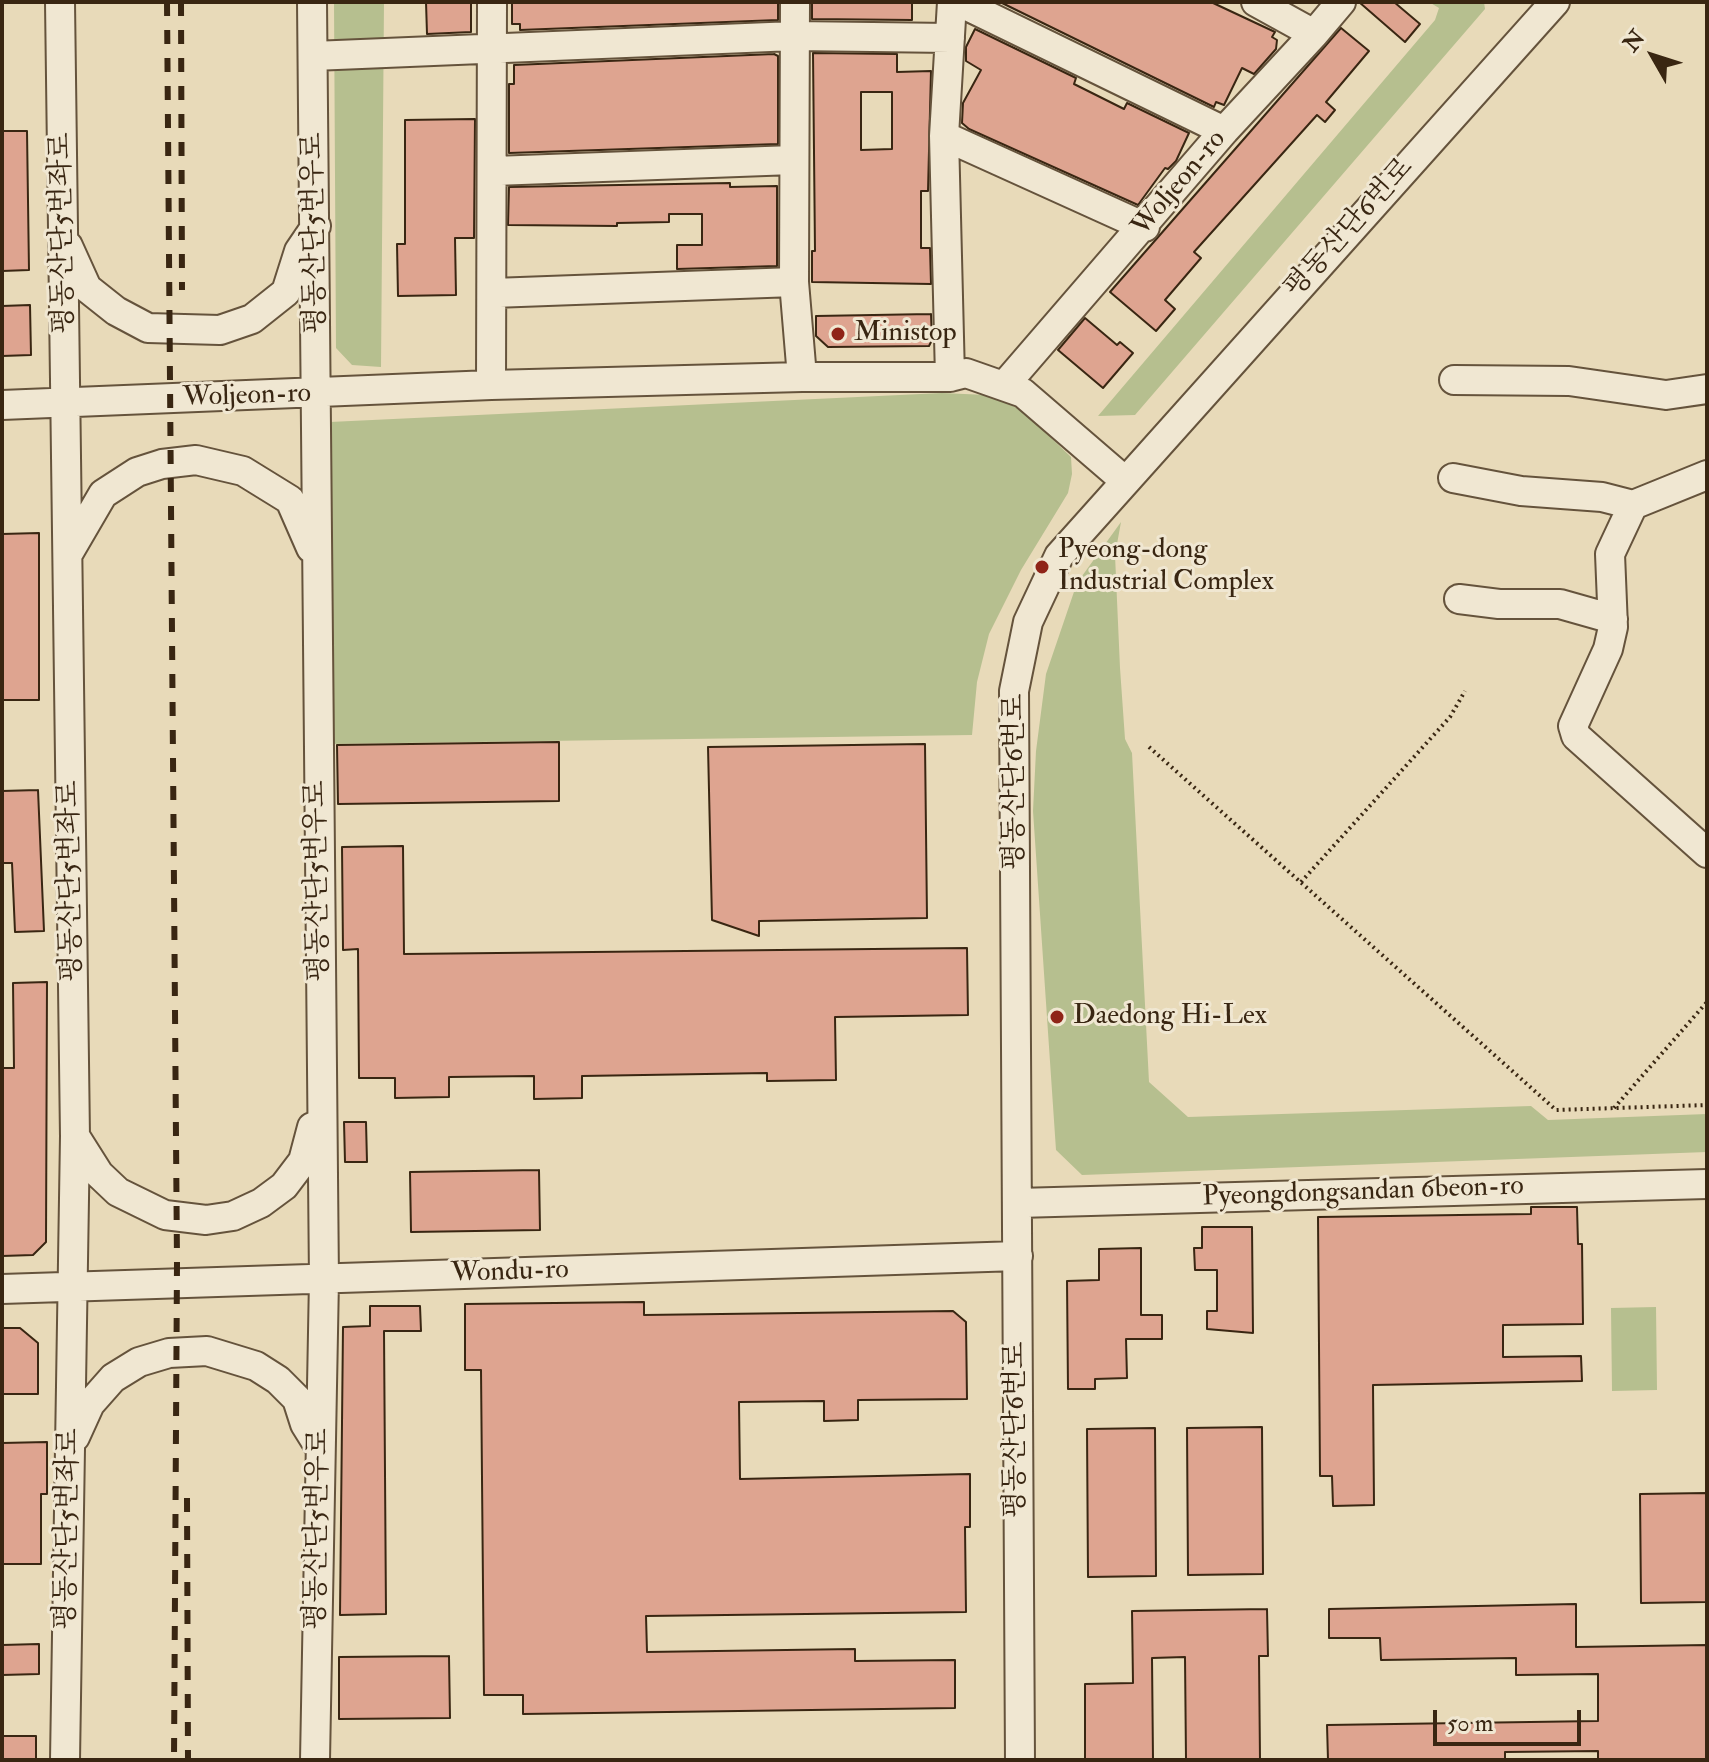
<!DOCTYPE html>
<html>
<head>
<meta charset="utf-8">
<style>
  body { margin:0 }
  #map { position:relative; width:1709px; height:1762px; overflow:hidden; background:#e8dab9; font-family:"IM FELL Double Pica",serif }
  canvas { display:block }
  .frame { position:absolute; inset:0; border:4px solid #392612; pointer-events:none }
  .north { position:absolute; left:1613px; top:16px; width:80px; height:80px; -webkit-text-stroke:6px #f0e7d2; paint-order:stroke; rotate:309deg; font-size:22px; font-weight:700; line-height:32px; text-align:center; color:#392612 }
  .north::after { content:''; display:block; margin:auto; width:28px; height:36px; background:#392612; clip-path:polygon(50% 0,100% 100%,50% 72%,0 100%) }
  .scale { position:absolute; left:1433px; top:1710px; width:148px; height:36px; box-sizing:border-box; border:4px solid #392612; border-top:0; padding-left:10px; font-size:24px; line-height:28px; white-space:nowrap; color:#392612; -webkit-text-stroke:6px #f0e7d2; paint-order:stroke }
</style>
</head>
<body>
<div id="map">
<canvas width="1709" height="1762"></canvas>
<div class="frame"></div>
<div class="north">N</div>
<div class="scale">50 m</div>
</div>
<script>
const c = document.querySelector('canvas').getContext('2d');
c.lineJoin = 'round';
function paint(path, color) { c.fillStyle = color; c.fill(path, 'evenodd'); }
const toPath = rows => new Path2D(rows.map(r => 'M' + r).join(''));
function strokePath(path, color, width, dash) { c.strokeStyle = color; c.lineWidth = width; c.lineCap = dash ? 'butt' : 'round'; c.setLineDash(dash || []); c.stroke(path); }
function drawText(font, color, halo, rows, align = 'center') {
  c.font = font + ' "IM FELL Double Pica","Noto Serif KR",serif'; c.lineWidth = 6; c.setLineDash([]); c.textBaseline = 'middle'; c.strokeStyle = halo; c.fillStyle = color; for (const [text, x, y, turn = 0] of rows) {
    c.save(); c.translate(x, y); c.rotate((+turn || 0) * Math.PI / 180); c.textAlign = isNaN(turn) ? turn : align; if (halo) c.strokeText(text, 0, 0); c.fillText(text, 0, 0); c.restore();
  }
}
const green = toPath([
  [334,2,384,2,381,367,352,365,336,348],
  [1429,2,1484,2,1485,9,1135,415,1098,416,1435,20,1439,8],
  [942,393,987,395,1022,410,1071,457,1072,474,1068,493,1021,570,989,634,977,682,972,735,329,744,330,422],
  [1121,522,1115,555,1120,668,1125,739,1132,753,1149,1082,1188,1117,1531,1106,1548,1120,1707,1114,1707,1152,1082,1175,1056,1150,1033,811,1036,751,1046,674,1077,583],
  [1656,1307,1657,1390,1612,1391,1611,1308]
]);
const building = toPath([
  [426,2,471,2,471,32,427,34,426,2],
  [512,2,778,2,778,20,520,30,520,24,512,24,512,2],
  [812,2,912,2,912,20,812,19,812,2],
  [1000,2,1211,2,1275,32,1272,37,1277,40,1276,49,1254,74,1242,68,1224,105,1216,102,1214,107,1000,2],
  [1359,2,1394,2,1420,24,1405,42,1359,2],
  [1341,28,1369,51,1326,102,1335,110,1325,122,1317,115,1194,252,1201,258,1165,300,1175,309,1156,331,1110,292,1341,28],
  [975,29,1076,78,1074,84,1124,109,1127,103,1189,133,1176,161,1168,169,1165,168,1138,205,969,129,962,123,963,103,981,70,966,61,966,47,975,29],
  [813,53,897,54,897,72,931,71,928,191,921,191,921,248,930,248,931,284,812,282,812,251,815,251,813,53],
  [861,92,892,92,892,149,861,150,861,92],
  [774,54,778,56,778,144,509,153,509,84,514,84,514,65,774,54],
  [475,119,474,238,455,238,456,295,398,296,397,244,405,244,405,120,475,119],
  [2,131,27,131,29,270,2,271,2,131],
  [730,183,730,187,777,186,777,266,677,269,677,245,702,245,702,214,669,214,669,222,617,223,617,226,508,225,509,187,730,183],
  [30,305,31,355,2,356,2,306,30,305],
  [931,314,932,340,929,346,828,347,816,336,816,316,931,314],
  [1085,318,1117,345,1120,342,1133,353,1103,388,1058,350,1085,318],
  [39,533,39,700,2,700,2,534,39,533],
  [559,742,559,801,338,804,337,745,559,742],
  [925,744,927,918,759,921,759,936,712,920,708,747,925,744],
  [38,790,44,931,15,932,12,863,2,863,2,791,38,790],
  [403,846,404,954,967,948,968,1015,835,1017,836,1080,767,1081,767,1073,582,1076,582,1098,534,1099,534,1076,449,1077,449,1097,395,1098,395,1078,359,1078,358,949,343,950,342,847,403,846],
  [47,982,46,1242,33,1255,2,1256,2,1068,14,1068,13,983,47,982],
  [344,1122,366,1122,367,1162,345,1162,344,1122],
  [539,1170,540,1230,411,1232,410,1172,539,1170],
  [1531,1207,1577,1207,1578,1244,1582,1244,1583,1324,1503,1325,1503,1357,1581,1356,1582,1381,1373,1385,1374,1505,1333,1506,1332,1476,1320,1476,1318,1217,1531,1214,1531,1207],
  [1202,1227,1252,1227,1253,1333,1207,1329,1207,1311,1217,1311,1217,1270,1195,1270,1194,1248,1202,1248,1202,1227],
  [1141,1248,1141,1315,1162,1315,1162,1339,1126,1339,1127,1378,1095,1379,1095,1389,1068,1389,1067,1281,1099,1280,1099,1249,1141,1248],
  [644,1302,644,1315,953,1311,966,1322,967,1399,858,1400,858,1420,824,1421,824,1401,739,1402,740,1479,970,1474,970,1527,965,1527,966,1612,646,1616,647,1652,855,1649,855,1661,955,1660,955,1708,523,1714,523,1695,484,1695,481,1370,465,1370,465,1304,644,1302],
  [370,1306,420,1306,421,1331,384,1331,386,1614,340,1615,343,1327,370,1326,370,1306],
  [2,1328,20,1328,38,1343,38,1394,2,1394,2,1328],
  [1262,1427,1263,1574,1188,1575,1187,1428,1262,1427],
  [1155,1428,1156,1576,1088,1577,1087,1429,1155,1428],
  [47,1442,47,1494,41,1494,41,1564,2,1564,2,1443,47,1442],
  [1707,1493,1707,1602,1641,1603,1640,1494,1707,1493],
  [1576,1604,1576,1647,1707,1645,1707,1760,1598,1760,1598,1751,1505,1752,1505,1760,1328,1760,1327,1725,1598,1721,1598,1674,1516,1675,1516,1658,1381,1660,1380,1638,1329,1638,1329,1609,1576,1604],
  [1267,1609,1268,1656,1259,1656,1260,1760,1186,1760,1185,1657,1152,1658,1153,1760,1085,1760,1085,1684,1133,1683,1132,1611,1267,1609],
  [39,1644,39,1674,2,1675,2,1645,39,1644],
  [449,1656,450,1718,339,1719,339,1657,449,1656],
  [2,1736,36,1736,36,1760,2,1760,2,1736]
]);
const path = toPath([
  [1149,747,1556,1110,1707,1105],
  [1301,882,1450,717,1465,691],
  [1614,1108,1707,1002]
]);
const minor = toPath([
  [60,2,75,1136,65,1760],
  [312,2,324,1279,315,1760],
  [795,2,794,282,802,377],
  [959,2,1224,131],
  [1314,34,1341,2],
  [313,56,794,36,950,38],
  [944,136,1145,227],
  [494,171,793,160],
  [68,246,87,288,116,311,148,328,220,330,252,319,286,292,299,251,316,226],
  [493,293,794,282],
  [950,377,944,136,952,2],
  [1454,380,1569,381,1666,395,1707,389],
  [491,385,492,2],
  [1004,386,1224,131,1314,34,1256,2],
  [2,405,491,385,802,377,950,377,966,373,1023,393,1124,480],
  [1453,478,1521,491,1602,497,1633,505,1707,475],
  [1633,505,1610,554,1613,627,1608,649,1573,726,1576,736,1707,853],
  [68,554,103,494,137,472,162,464,196,460,243,471,290,500,311,548],
  [1459,599,1499,604,1560,604,1613,619],
  [75,1136,99,1174,118,1192,165,1215,206,1220,233,1216,261,1203,284,1186,303,1161,312,1127],
  [1018,1203,1707,1184],
  [2,1289,1018,1256],
  [75,1437,90,1404,113,1378,139,1362,169,1353,207,1351,256,1366,278,1380,297,1399,305,1424,320,1448],
  [1020,1760,1014,691,1028,622,1059,556,1555,2]
]);
const rail = toPath([
  [167,2,177,1263,174,1760],
  [181,2,182,290],
  [187,1498,188,1760]
]);
const markers = [
  [838,334,8,"#8f2418"],
  [1042,567,8,"#8f2418"],
  [1057,1017,8,"#8f2418"]
];
const streetNames = [
  ["Woljeon-ro",1180,184,-50],
  ["평동산단6번로",1350,229,-48],
  ["평동산단5번좌로",64,233,-91],
  ["평동산단5번우로",316,233,-91],
  ["Woljeon-ro",247,397,-2],
  ["평동산단6번로",1016,782,-90],
  ["평동산단5번좌로",72,881,-91],
  ["평동산단5번우로",319,881,-91],
  ["Pyeongdongsandan 6beon-ro",1363,1193,-2],
  ["Wondu-ro",510,1273,-2],
  ["평동산단6번로",1017,1430,-90],
  ["평동산단5번좌로",69,1529,-89],
  ["평동산단5번우로",319,1529,-89]
];
const poiNames = [
  ["Ministop",854,334],
  ["Pyeong-dong",1058,551],
  ["Industrial Complex",1058,583],
  ["Daedong Hi-Lex",1073,1017]
];
paint(green, '#b6bf8f');
paint(building, '#dea490');
strokePath(building, '#392612', 2);
strokePath(minor, '#65533c', 32);
strokePath(path, '#392612', 4, [2, 4]);
strokePath(minor, '#f0e7d2', 28);
strokePath(rail, '#392612', 6, [14, 14]);
for (const [x, y, r, color] of markers) { const dot = new Path2D(); dot.arc(x, y, r, 0, 2 * Math.PI); c.fillStyle = color; c.fill(dot); strokePath(dot, '#f0e7d2', 3); }
drawText('28px', '#392612', '#f0e7d2', streetNames);
drawText('28px', '#392612', '#f0e7d2', poiNames, 'left');
</script>
</body>
</html>
